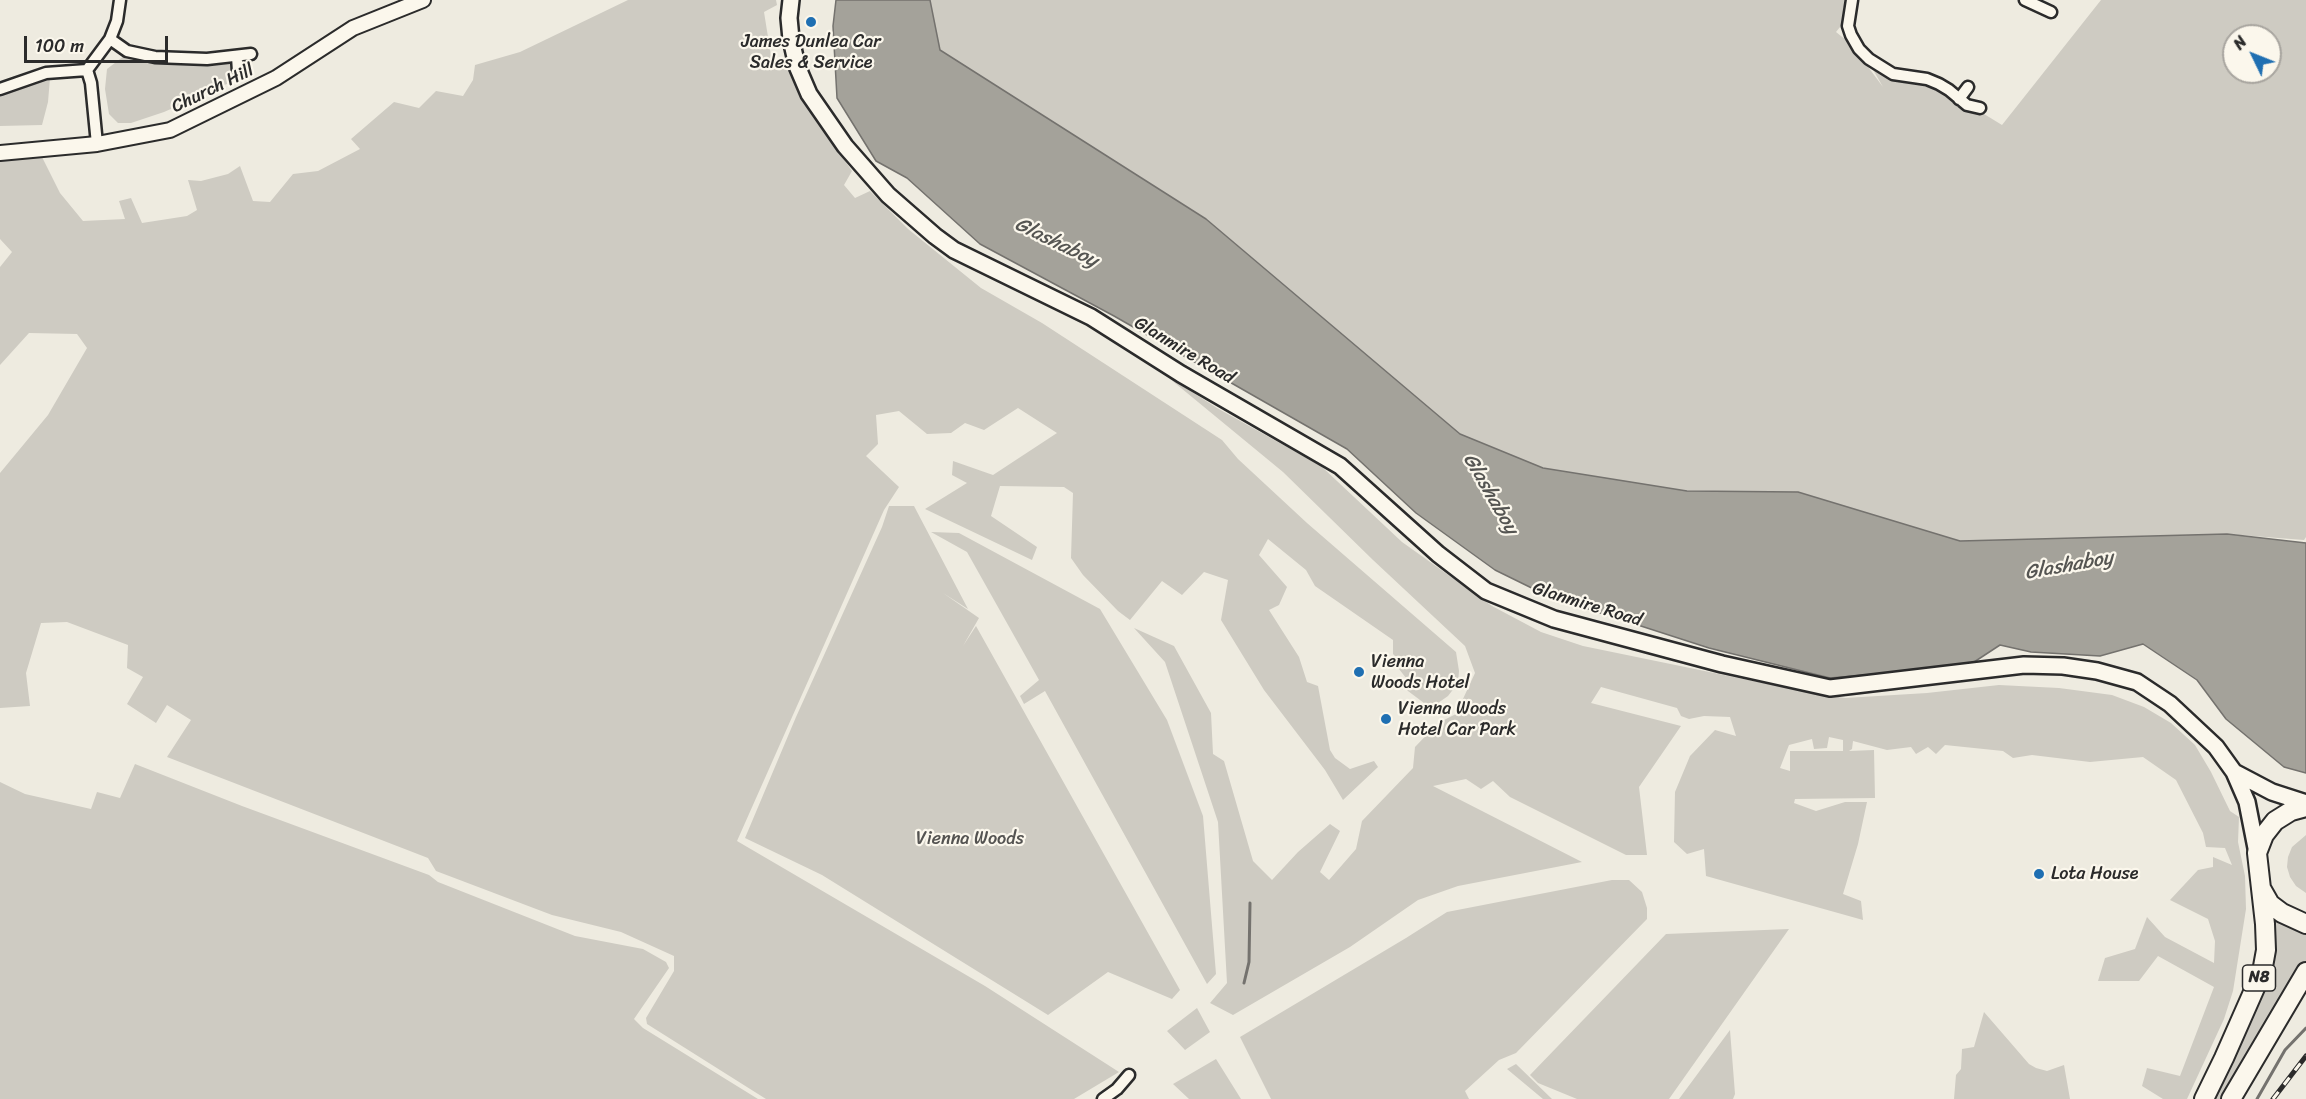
<!DOCTYPE html>
<html>
<head>
<meta charset="utf-8">
<style>
  body { margin:0 }
  #map { position:relative; width:2306px; height:1099px; overflow:hidden; background:#eeebe0; font-family:Sriracha,sans-serif }
  canvas { display:block }
  .north { position:absolute; left:2222px; top:24px; width:60px; height:60px; box-sizing:border-box; background:#fbf7ec; border:2px solid #a8a59f; border-radius:50%; rotate:313deg; font-size:16px; font-weight:700; line-height:24px; text-align:center; color:#2b2b2b }
  .north::after { content:''; display:block; margin:auto; width:21px; height:27px; background:#1f6fb2; clip-path:polygon(50% 0,100% 100%,50% 72%,0 100%) }
  .scale { position:absolute; left:24px; top:36px; width:144px; height:27px; box-sizing:border-box; border:3px solid #2b2b2b; border-top:0; padding-left:8px; font-size:18px; line-height:21px; white-space:nowrap; color:#2b2b2b; -webkit-text-stroke:4px #fbf7ec; paint-order:stroke }
</style>
</head>
<body>
<div id="map">
<canvas width="2306" height="1099"></canvas>
<div class="north">N</div>
<div class="scale">100 m</div>
</div>
<script>
const c = document.querySelector('canvas').getContext('2d');
c.lineJoin = 'round';
function paint(path, color) { c.fillStyle = color; c.fill(path, 'evenodd'); }
const toPath = rows => new Path2D(rows.map(r => 'M' + r).join(''));
function strokePath(path, color, width, dash) { c.strokeStyle = color; c.lineWidth = width; c.lineCap = dash ? 'butt' : 'round'; c.setLineDash(dash || []); c.stroke(path); }
function drawText(font, color, halo, rows, align = 'center') {
  c.font = font + ' Sriracha,sans-serif'; c.lineWidth = 4.5; c.setLineDash([]); c.textBaseline = 'middle'; c.strokeStyle = halo; c.fillStyle = color; for (const [text, x, y, turn = 0] of rows) {
    c.save(); c.translate(x, y); c.rotate((+turn || 0) * Math.PI / 180); c.textAlign = isNaN(turn) ? turn : align; if (halo) c.strokeText(text, 0, 0); c.fillText(text, 0, 0); c.restore();
  }
}
const green = toPath([
  [628,0,776,0,777,5,764,12,772,62,786,59,804,102,852,171,844,185,855,198,870,191,908,229,981,288,1042,323,1222,440,1238,459,1307,523,1456,652,1459,671,1458,683,1448,696,1438,703,1428,706,1404,688,1406,678,1399,669,1399,660,1393,654,1393,640,1315,586,1306,570,1268,539,1259,555,1287,587,1279,605,1269,610,1299,657,1307,682,1318,686,1330,750,1335,758,1350,769,1374,761,1378,767,1343,800,1325,770,1264,690,1221,620,1228,580,1204,572,1182,595,1162,581,1130,620,1118,611,1083,575,1071,558,1073,493,1064,487,1000,486,991,516,1037,547,1032,560,925,509,967,483,952,475,953,461,993,475,1057,433,1018,408,984,430,965,423,951,433,927,434,899,411,876,415,878,444,866,456,899,487,884,510,737,841,985,986,1119,1072,1074,1099,766,1099,647,1024,646,1018,674,971,674,956,621,932,552,915,436,871,428,858,167,757,191,720,167,705,156,723,127,704,143,677,127,668,128,645,67,622,41,623,26,673,30,706,0,708,0,473,48,415,87,348,77,334,29,333,0,365,0,267,12,252,0,239,0,160,40,153,60,193,83,221,125,219,119,201,131,198,142,223,187,216,197,210,188,180,201,181,228,174,240,166,253,201,270,202,293,174,318,171,360,149,351,139,394,102,419,108,436,91,463,96,473,80,475,65,520,52],
  [930,0,1849,0,1843,8,1844,22,1836,32,1851,44,1883,87,1868,61,1927,79,2002,125,2101,0,2306,0,2306,537,2304,540,2227,534,1960,541,1798,492,1687,491,1543,468,1460,434,1205,218,940,50],
  [2234,36,2270,36,2270,72,2234,72],
  [124,56,143,60,205,65,230,61,235,68,238,79,164,112,131,123,118,123,109,114,105,89,107,69],
  [50,78,48,102,42,125,0,126,0,95,33,82],
  [1164,374,1217,408,1321,466,1402,542,1492,606,1541,632,1583,646,1797,690,1845,698,1927,693,1999,685,2059,688,2112,695,2144,707,2171,723,2195,745,2211,772,2230,811,2239,817,2238,842,2245,876,2246,909,2233,991,2224,1019,2187,1099,2163,1099,2142,1086,2147,1068,2180,1076,2214,987,2158,956,2139,981,2098,981,2105,958,2135,949,2147,917,2165,937,2214,963,2215,941,2208,919,2170,900,2198,870,2213,867,2213,857,2232,865,2225,848,2206,847,2203,833,2176,780,2143,757,2090,762,2032,755,2013,758,2003,751,1945,745,1936,754,1928,747,1916,754,1911,747,1887,750,1853,741,1852,749,1849,751,1874,750,1875,798,1795,799,1794,803,1816,811,1845,802,1867,802,1858,844,1843,894,1861,901,1863,920,1706,876,1704,849,1687,854,1674,842,1675,792,1690,756,1715,730,1736,736,1730,717,1704,716,1689,719,1681,716,1677,708,1601,687,1591,703,1681,726,1639,787,1647,855,1626,855,1510,797,1493,781,1481,789,1466,779,1433,786,1582,862,1458,886,1418,900,1350,947,1233,1015,1210,1003,1227,983,1218,822,1165,662,1134,628,1174,646,1211,713,1213,754,1224,761,1253,861,1272,880,1298,852,1330,824,1340,831,1320,872,1329,880,1356,849,1362,821,1413,768,1415,747,1438,723,1456,714,1475,673,1465,646,1373,560,1283,472],
  [1829,737,1843,740,1843,751,1790,751,1790,771,1780,768,1789,745,1812,739,1814,749,1827,748],
  [889,506,914,506,968,609,943,593,979,618,963,646,976,626,1180,990,1172,999,1108,972,1048,1015,822,875,745,838,796,717,882,527],
  [931,532,959,533,1100,609,1167,720,1203,816,1216,974,1207,984,1045,691,1024,704,1020,696,1039,680,967,552],
  [135,764,242,806,429,875,438,882,575,936,643,949,666,962,669,968,634,1019,643,1028,758,1099,0,1099,0,782,25,794,91,809,97,792,120,798],
  [2306,835,2306,893,2296,886,2290,877,2287,867,2288,857,2292,847],
  [1612,880,1629,880,1642,892,1647,908,1647,919,1516,1053,1499,1060,1465,1091,1469,1099,1271,1099,1240,1037,1406,938,1447,912],
  [2272,916,2295,930,2306,934,2306,966,2225,1099,2212,1099],
  [1789,929,1669,1099,1577,1099,1538,1083,1530,1075,1666,934],
  [1197,1008,1210,1032,1185,1050,1167,1031],
  [1984,1012,2029,1064,2036,1068,2047,1071,2064,1065,2070,1099,1954,1099,1956,1075,1961,1069,1962,1049,1974,1047],
  [1730,1030,1735,1094,1733,1099,1679,1099],
  [1216,1059,1241,1099,1189,1099,1173,1084],
  [1516,1064,1552,1099,1543,1099,1507,1069]
]);
const water = toPath([
  [836,0,930,0,940,50,1206,219,1460,434,1543,468,1687,491,1798,492,1960,541,2227,534,2306,543,2306,773,2284,767,2226,719,2197,680,2143,644,2100,656,2031,652,2000,645,1968,666,1830,678,1709,648,1548,596,1495,570,1416,513,1347,449,1114,316,980,244,907,178,876,161,837,98,833,26,836,0]
]);
const stream = toPath([
  [1244,983,1249,962,1250,903],
  [2257,1099,2285,1050,2306,1028]
]);
const minor = toPath([
  [1852,0,1848,26,1851,35,1859,49,1869,59,1893,74,1927,79,1939,84,1949,90,1967,105,1980,108],
  [2025,0,2051,12],
  [110,39,127,51,155,57,207,59,251,54],
  [237,56,238,72],
  [0,89,46,73,87,70],
  [1959,99,1968,87],
  [97,144,91,83,87,70,110,39,117,21,120,0],
  [1103,1099,1117,1089,1129,1075]
]);
const tertiary = toPath([
  [0,153,97,144,170,130,276,78,353,28,423,0]
]);
const secondary = toPath([
  [791,0,789,18,791,39,797,66,809,94,845,146,888,195,935,236,954,250,1091,317,1181,374,1340,466,1438,554,1486,591,1554,619,1722,664,1830,688,2024,665,2063,666,2097,671,2137,682,2170,704,2216,747,2234,772,2247,802,2257,853],
  [2234,772,2272,792,2306,803]
]);
const trunk = toPath([
  [2262,890,2270,904,2282,913,2306,924],
  [2204,1099,2224,1058,2262,972,2266,950,2265,924,2257,853,2264,835,2275,821,2291,811,2306,807],
  [2231,1099,2306,972]
]);
const rail = toPath([
  [2273,1099,2306,1056]
]);
const markers = [
  [811,22,6,"#1f6fb2"],
  [1359,672,6,"#1f6fb2"],
  [1386,719,6,"#1f6fb2"],
  [2039,874,6,"#1f6fb2"]
];
const shields = [
  [2259,978,33]
];
const shieldNames = [
  ["N8",2259,978]
];
const poiNames = [
  ["James Dunlea Car",811,42,"center"],
  ["Sales & Service",811,63,"center"],
  ["Vienna",1371,662],
  ["Woods Hotel",1371,683],
  ["Vienna Woods",1398,709],
  ["Hotel Car Park",1398,730],
  ["Lota House",2051,874]
];
const streetNames = [
  ["Church Hill",213,89,-26],
  ["Glanmire Road",1184,351,31],
  ["Glanmire Road",1587,605,17]
];
const parkNames = [
  ["Vienna Woods",970,839]
];
const waterNames = [
  ["Glashaboy",1056,243,26],
  ["Glashaboy",1490,494,60],
  ["Glashaboy",2069,566,-10]
];
paint(green, '#cecbc2');
paint(water, '#a4a29a');
strokePath(water, '#74726e', 1.5);
strokePath(stream, '#74726e', 3);
strokePath(minor, '#2b2b2b', 15);
strokePath(tertiary, '#2b2b2b', 18);
strokePath(secondary, '#2b2b2b', 20);
strokePath(trunk, '#2b2b2b', 22);
strokePath(minor, '#fbf7ec', 10);
strokePath(tertiary, '#fbf7ec', 14);
strokePath(secondary, '#fbf7ec', 15);
strokePath(trunk, '#fbf7ec', 18);
strokePath(rail, '#2b2b2b', 5);
strokePath(rail, '#fbf7ec', 3, [9]);
for (const [x, y, r, color] of markers) { const dot = new Path2D(); dot.arc(x, y, r, 0, 2 * Math.PI); c.fillStyle = color; c.fill(dot); strokePath(dot, '#fbf7ec', 2); }
for (const [x, y, w] of shields) { const box = new Path2D(); box.roundRect(x - w / 2, y - 13, w, 26, 4.5); c.fillStyle = '#fbf7ec'; c.fill(box); strokePath(box, '#2b2b2b', 1.5); }
drawText('bold 16px', '#2b2b2b', null, shieldNames);
drawText('18px', '#2b2b2b', '#fbf7ec', poiNames, 'left');
drawText('18px', '#2b2b2b', '#fbf7ec', streetNames);
drawText('18px', '#545351', '#fbf7ec', parkNames);
drawText('italic 20px', '#555552', '#fbf7ec', waterNames);
</script>
</body>
</html>
